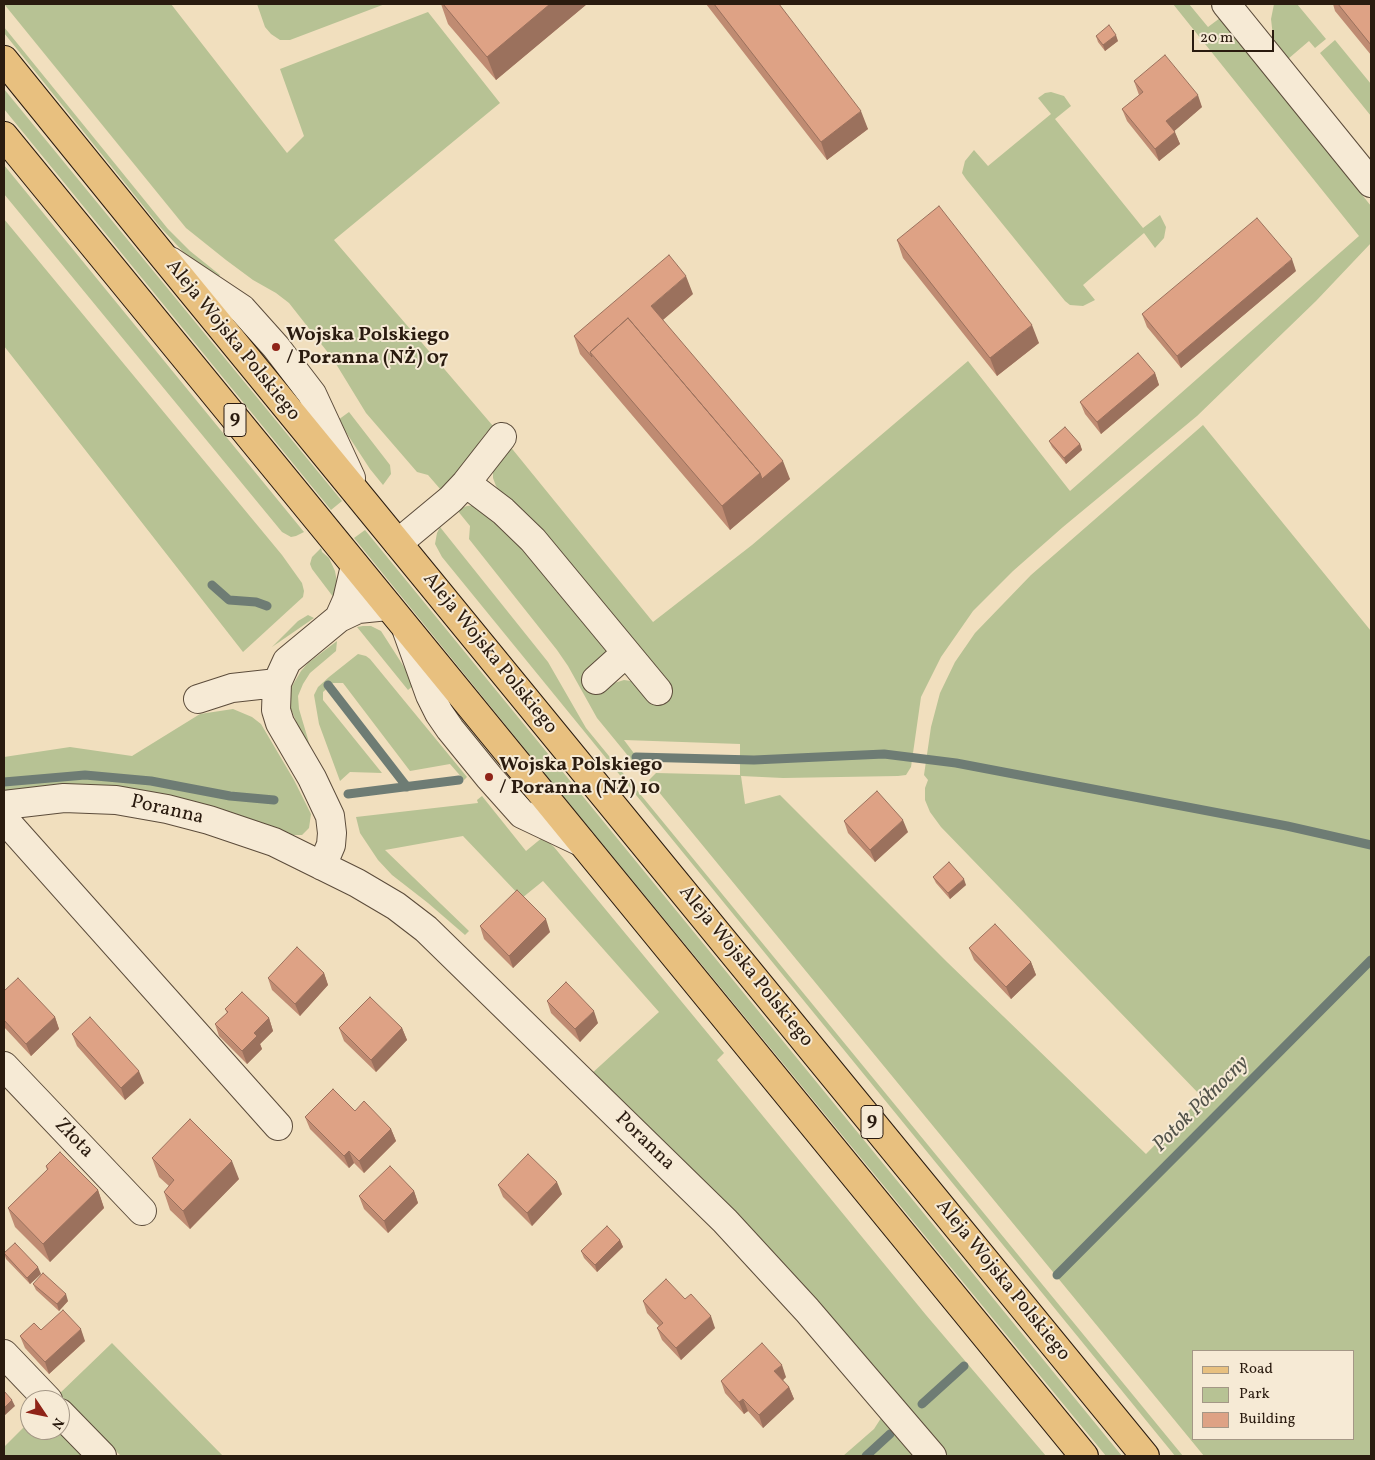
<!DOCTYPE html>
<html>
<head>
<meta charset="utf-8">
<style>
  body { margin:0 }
  #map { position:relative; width:1375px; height:1460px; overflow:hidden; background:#f1dfbe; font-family:Vollkorn,serif }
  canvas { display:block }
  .frame { position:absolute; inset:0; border:5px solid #2a1b0f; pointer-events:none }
  .legend { position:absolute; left:1192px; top:1350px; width:162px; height:90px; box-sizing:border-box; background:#f6ead5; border:1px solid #a49786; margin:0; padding:6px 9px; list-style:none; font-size:15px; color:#2a1b0f }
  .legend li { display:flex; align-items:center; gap:10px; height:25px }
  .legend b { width:25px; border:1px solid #a49786 }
  .north { position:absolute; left:20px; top:1390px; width:50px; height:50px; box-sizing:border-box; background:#f6ead5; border:1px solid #a49786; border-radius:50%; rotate:124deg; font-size:14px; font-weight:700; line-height:20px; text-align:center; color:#2a1b0f }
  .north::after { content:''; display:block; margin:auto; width:18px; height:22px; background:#8f2418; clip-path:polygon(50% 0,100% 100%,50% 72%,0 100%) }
  .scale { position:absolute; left:1192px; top:30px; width:82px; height:22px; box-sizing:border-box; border:2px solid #2a1b0f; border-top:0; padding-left:6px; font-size:15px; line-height:18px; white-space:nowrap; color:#2a1b0f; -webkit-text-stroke:4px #f6ead5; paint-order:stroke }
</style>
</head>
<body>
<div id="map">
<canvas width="1375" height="1460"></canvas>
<div class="frame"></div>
<ul class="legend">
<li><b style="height:6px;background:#e8c07f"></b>Road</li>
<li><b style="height:14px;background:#b7c294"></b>Park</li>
<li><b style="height:14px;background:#dea285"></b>Building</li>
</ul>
<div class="north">N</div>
<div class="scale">20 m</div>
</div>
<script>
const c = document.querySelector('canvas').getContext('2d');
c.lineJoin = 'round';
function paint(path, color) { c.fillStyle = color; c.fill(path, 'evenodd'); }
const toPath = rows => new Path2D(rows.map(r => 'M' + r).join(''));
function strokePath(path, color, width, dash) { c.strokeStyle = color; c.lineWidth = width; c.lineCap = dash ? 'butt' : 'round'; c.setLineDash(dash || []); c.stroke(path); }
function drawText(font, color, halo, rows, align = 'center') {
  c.font = font + ' Vollkorn,serif'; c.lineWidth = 4; c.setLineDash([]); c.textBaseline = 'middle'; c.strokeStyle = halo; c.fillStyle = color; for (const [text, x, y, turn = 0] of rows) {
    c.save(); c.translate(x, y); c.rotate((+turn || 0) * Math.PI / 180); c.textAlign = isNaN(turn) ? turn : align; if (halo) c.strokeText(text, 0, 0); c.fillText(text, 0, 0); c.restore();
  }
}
const green = toPath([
  [4,4,171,4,287,153,304,136,280,69,428,12,500,103,334,240,493,426,486,433,456,474,441,490,428,475,417,472,366,413,333,359,289,303,276,293,253,280,226,260,186,228],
  [257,4,385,4,290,40,280,40,271,34,265,27],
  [1173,4,1189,4,1208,27,1220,18,1371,206,1371,243,1316,301,1197,416,1063,527,1013,571,973,611,941,657,921,697,911,767,906,775,898,776,783,778,741,776,745,804,780,795,947,962,1146,1154,1202,1097,941,827,930,812,925,800,925,788,928,780,924,775,931,727,940,693,955,662,975,633,1031,575,1203,425,1371,631,1371,1456,1204,1456,649,780,656,773,740,775,740,744,624,740,642,764,638,768,597,718,568,666,557,650,469,539,470,526,457,510,467,506,476,505,517,537,607,650,605,657,611,684,624,680,631,681,637,683,496,486,493,478,493,470,509,445,653,622,752,545,968,361,1070,491,1359,236],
  [1194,1351,1354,1351,1354,1439,1194,1439],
  [1274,4,1297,4,1326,39,1315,48,1309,41,1288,59,1276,44,1273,36,1271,19],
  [4,27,168,229,190,251,220,275,217,278,189,258,161,228,4,33],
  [1335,40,1371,84,1371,116,1320,53],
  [4,89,342,501,331,510,4,109],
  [1051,92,1064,96,1071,106,1055,119,1143,228,1160,215,1166,227,1164,238,1155,248,1144,233,1083,285,1095,300,1083,306,1070,305,1065,301,966,179,962,173,965,161,974,150,988,166,1051,114,1038,98,1045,93],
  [4,165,304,532,296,536,291,537,282,532,4,194],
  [4,219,282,555,302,583,304,591,303,597,243,652,4,346],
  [349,412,390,465,391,474,383,485,370,469,338,420],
  [440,527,548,662,586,728,1183,1456,1175,1456,1171,1451,442,557,435,544,437,533],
  [365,530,832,1101,1122,1456,1106,1456,559,791,354,538],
  [321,548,322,552,329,558,335,571,337,582,334,598,312,569,310,564,312,557],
  [308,615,314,618,272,647,298,621],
  [363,626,371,626,381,631,415,684,408,690,357,627],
  [337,641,336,651,310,673,303,684,298,696,299,709,310,746,298,726,291,709,291,688,301,671,308,663],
  [358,654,366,656,370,659,467,777,464,780,450,764,410,771,343,683,333,683,323,692,323,700,382,773,350,772,340,781,319,724,314,695,318,687,329,677],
  [233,709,252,717,261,724,294,780,311,814,309,828,302,835,287,835,4,797,4,757,70,747,132,756,200,714],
  [482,796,526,851,543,837,554,847,724,1053,717,1060,926,1315,1046,1456,944,1456,590,1075,659,1012,543,881,522,898,463,836,385,850,469,931,465,935,428,903,392,875,378,860,360,833,356,817,478,803,477,800],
  [112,1343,223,1456,121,1456,58,1395],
  [883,1415,920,1456,843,1456,874,1429],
  [30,1421,30,1430,58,1430,83,1456,4,1456,4,1447]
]);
const stream = toPath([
  [212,585,229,600,256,602,267,606],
  [328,685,407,787],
  [636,757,754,760,884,754,956,763,1287,826,1371,845],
  [4,782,85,775,151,781,230,796,274,800],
  [348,794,459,780],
  [1057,1275,1371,960],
  [922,1404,964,1366],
  [866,1456,890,1434]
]);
const minor = toPath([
  [1226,4,1371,183],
  [170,261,242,309,276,347,312,394,351,478],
  [466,483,503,511,533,540,658,691],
  [398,543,451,499,466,483,502,437],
  [339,618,347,600,355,566],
  [407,631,430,695,439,713,450,729,489,777,522,814,581,842],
  [596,680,626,653],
  [277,683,276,710,280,723,312,778,330,816,332,833,331,845,322,866],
  [198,699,232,688,277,683,287,661,339,618,358,609,388,606],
  [4,805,64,798,116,800,167,809,209,820,274,842,357,883,396,906,426,929,725,1221,807,1310,932,1456],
  [4,819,278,1126],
  [4,1066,142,1211],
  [4,1354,48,1400],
  [60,1413,102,1456]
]);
const major = toPath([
  [4,60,162,255,1145,1456],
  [4,136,1084,1456]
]);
const wall = toPath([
  [441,4,587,4,496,80,448,24],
  [706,4,779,4,868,129,827,160],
  [1333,4,1371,4,1371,55,1335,11],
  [1096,36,1118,41,1105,51,1098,42],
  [1134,81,1202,107,1174,131,1180,144,1159,161,1127,121,1122,109,1139,95],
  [897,240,1039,343,997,376,903,258],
  [1296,271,1181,368,1147,327,1142,314],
  [693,294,663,320,790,479,730,530,580,354,574,336],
  [1155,373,1159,385,1101,434,1085,414,1080,402],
  [1049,441,1080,444,1082,450,1066,464,1052,447],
  [844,821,908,832,875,862,848,833],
  [933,877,966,885,950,899,936,883],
  [480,926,550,932,513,968,484,939],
  [969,948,1031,962,1036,975,1011,999,974,960],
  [324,973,328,985,300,1016,272,990,268,978],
  [4,991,55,1017,59,1029,31,1056,4,1027],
  [547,1001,598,1023,580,1042,551,1013],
  [225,1009,269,1018,273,1031,260,1044,262,1049,247,1064,219,1036,215,1024,227,1013],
  [339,1028,402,1028,407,1040,376,1072,344,1041],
  [72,1034,144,1083,125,1100,77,1046],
  [355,1111,391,1129,396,1141,364,1173,354,1163,349,1168,310,1129,305,1117],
  [152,1158,239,1179,190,1229,170,1210,164,1192,169,1186,159,1177],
  [46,1166,98,1190,104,1208,50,1262,15,1227,8,1208,47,1170],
  [498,1185,562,1194,532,1226,503,1197],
  [414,1191,418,1203,388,1233,364,1209,359,1196],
  [620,1240,623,1247,597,1272,584,1258,581,1251],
  [4,1253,41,1274,30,1284,6,1259],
  [33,1284,68,1301,59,1311,36,1290],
  [685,1299,715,1328,681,1360,662,1340,657,1328,659,1326,647,1313,643,1301],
  [41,1330,85,1341,49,1374,25,1348,20,1336],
  [786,1377,783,1380,789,1387,794,1399,763,1428,748,1411,744,1414,725,1393,721,1381]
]);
const shadedWall = toPath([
  [550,4,587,4,496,80,487,57],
  [1116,35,1118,41,1105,51,1103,45],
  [1198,95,1202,107,1171,134,1166,121],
  [861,111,868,129,827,160,821,142],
  [1175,132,1180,144,1159,161,1155,149],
  [1292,259,1296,271,1181,368,1177,356],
  [686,276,693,294,658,324,651,306],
  [1032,325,1039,343,997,376,990,358],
  [1155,373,1159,385,1101,434,1097,422],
  [1080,444,1082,450,1066,464,1064,458],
  [783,461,790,479,730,530,722,506,760,473],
  [903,820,908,832,875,862,870,850],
  [964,879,966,885,950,899,948,893],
  [546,919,550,932,513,968,509,956],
  [1031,962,1036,975,1011,999,1006,987],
  [324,973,328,985,300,1016,295,1004],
  [594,1011,598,1023,580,1042,575,1029],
  [55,1017,59,1029,31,1056,26,1044],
  [269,1018,273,1031,260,1044,262,1049,247,1064,242,1051,254,1033],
  [402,1028,407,1040,376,1072,371,1060],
  [139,1071,144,1083,125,1100,121,1088],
  [391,1129,396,1141,364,1173,359,1161],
  [349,1151,354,1163,349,1168,344,1156],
  [232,1161,239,1179,190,1229,183,1211],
  [557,1182,562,1194,532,1226,527,1213],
  [98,1190,104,1208,50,1262,43,1244],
  [414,1191,418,1203,388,1233,384,1221],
  [620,1240,623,1247,597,1272,595,1265],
  [38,1267,41,1274,30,1284,27,1278],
  [66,1294,68,1301,59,1311,57,1304],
  [711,1316,715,1328,681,1360,676,1348],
  [81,1329,85,1341,49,1374,45,1362],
  [782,1365,786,1377,779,1384,774,1371],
  [789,1387,794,1399,763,1428,759,1415],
  [743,1399,748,1411,744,1414,739,1402],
  [12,1400,15,1406,4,1416,4,1408]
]);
const building = toPath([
  [443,4,550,4,487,57,443,4],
  [714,4,779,4,861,111,821,142,714,4],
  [1338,4,1371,4,1371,45,1338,4],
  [1109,25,1116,35,1103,45,1096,36,1109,25],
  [1165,55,1198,95,1166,121,1175,132,1155,149,1122,109,1143,92,1134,81,1165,55],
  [939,206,1032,325,990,358,897,240,939,206],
  [1257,218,1292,259,1177,356,1142,314,1257,218],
  [669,255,686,276,651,306,783,461,762,479,760,473,628,318,590,352,592,357,574,336,669,255],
  [628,318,760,473,722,506,590,352,628,318],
  [1138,353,1155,373,1097,422,1080,402,1138,353],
  [1065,427,1080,444,1064,458,1049,441,1065,427],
  [877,791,903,820,870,850,844,821,877,791],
  [949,862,964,879,948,893,933,877,949,862],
  [517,890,546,919,509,956,480,926,517,890],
  [995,924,1031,962,1006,987,969,948,995,924],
  [297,947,324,973,295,1004,268,978,297,947],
  [18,978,55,1017,26,1044,4,1020,4,991,18,978],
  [566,982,594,1011,575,1029,547,1001,566,982],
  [242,992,269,1018,254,1033,257,1036,242,1051,215,1024,228,1012,225,1009,242,992],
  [370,997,402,1028,371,1060,339,1028,370,997],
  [90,1017,139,1071,121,1088,72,1034,90,1017],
  [333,1089,355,1111,364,1101,391,1129,359,1161,349,1151,344,1156,305,1117,333,1089],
  [190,1119,232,1161,183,1211,164,1192,174,1180,152,1158,190,1119],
  [60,1152,98,1190,43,1244,8,1208,48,1169,46,1166,60,1152],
  [528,1154,557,1182,527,1213,498,1185,528,1154],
  [390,1166,414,1191,384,1221,359,1196,390,1166],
  [607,1226,620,1240,595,1265,581,1251,607,1226],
  [15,1243,38,1267,27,1278,4,1253,15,1243],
  [43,1273,66,1294,57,1304,33,1284,43,1273],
  [666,1279,685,1299,691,1294,711,1316,676,1348,657,1328,663,1323,643,1301,666,1279],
  [63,1310,81,1329,45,1362,20,1336,34,1323,41,1330,63,1310],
  [762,1343,782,1365,774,1371,789,1387,759,1415,743,1399,739,1402,721,1381,762,1343],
  [4,1391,12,1400,4,1408,4,1391]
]);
const markers = [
  [276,347,5,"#8f2418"],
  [489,777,5,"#8f2418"]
];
const shields = [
  [235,420,22],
  [872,1122,22]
];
const shieldNames = [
  ["9",235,420],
  ["9",872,1122]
];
const poiNames = [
  ["Wojska Polskiego",286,336],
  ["/ Poranna (NŻ) 07",286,359],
  ["Wojska Polskiego",499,766],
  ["/ Poranna (NŻ) 10",499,789]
];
const streetNames = [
  ["Aleja Wojska Polskiego",232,341,51],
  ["Aleja Wojska Polskiego",489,654,51],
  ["Poranna",167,811,13],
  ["Aleja Wojska Polskiego",745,967,51],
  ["Złota",73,1139,46],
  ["Poranna",644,1142,44],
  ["Aleja Wojska Polskiego",1002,1281,51]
];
const waterNames = [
  ["Potok Północny",1202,1105,-45]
];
paint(green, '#b7c294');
strokePath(stream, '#6e7c74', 9);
strokePath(minor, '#5c4c3b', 30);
strokePath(major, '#2a1b0f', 30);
strokePath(minor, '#f6ead5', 28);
strokePath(major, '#e8c07f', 28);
paint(wall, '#bf8b72');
paint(shadedWall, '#9b715d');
paint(building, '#dea285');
strokePath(building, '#9b715d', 1);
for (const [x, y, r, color] of markers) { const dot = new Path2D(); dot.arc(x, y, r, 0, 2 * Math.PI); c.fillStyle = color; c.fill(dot); strokePath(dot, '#f6ead5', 2); }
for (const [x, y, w] of shields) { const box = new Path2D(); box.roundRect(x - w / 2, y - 16.5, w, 33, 4); c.fillStyle = '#f6ead5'; c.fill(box); strokePath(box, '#2a1b0f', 1); }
drawText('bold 19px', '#2a1b0f', null, shieldNames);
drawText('bold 20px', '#2a1b0f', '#f6ead5', poiNames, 'left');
drawText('20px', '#2a1b0f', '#f6ead5', streetNames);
drawText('italic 21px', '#52534a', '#f6ead5', waterNames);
</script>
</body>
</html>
